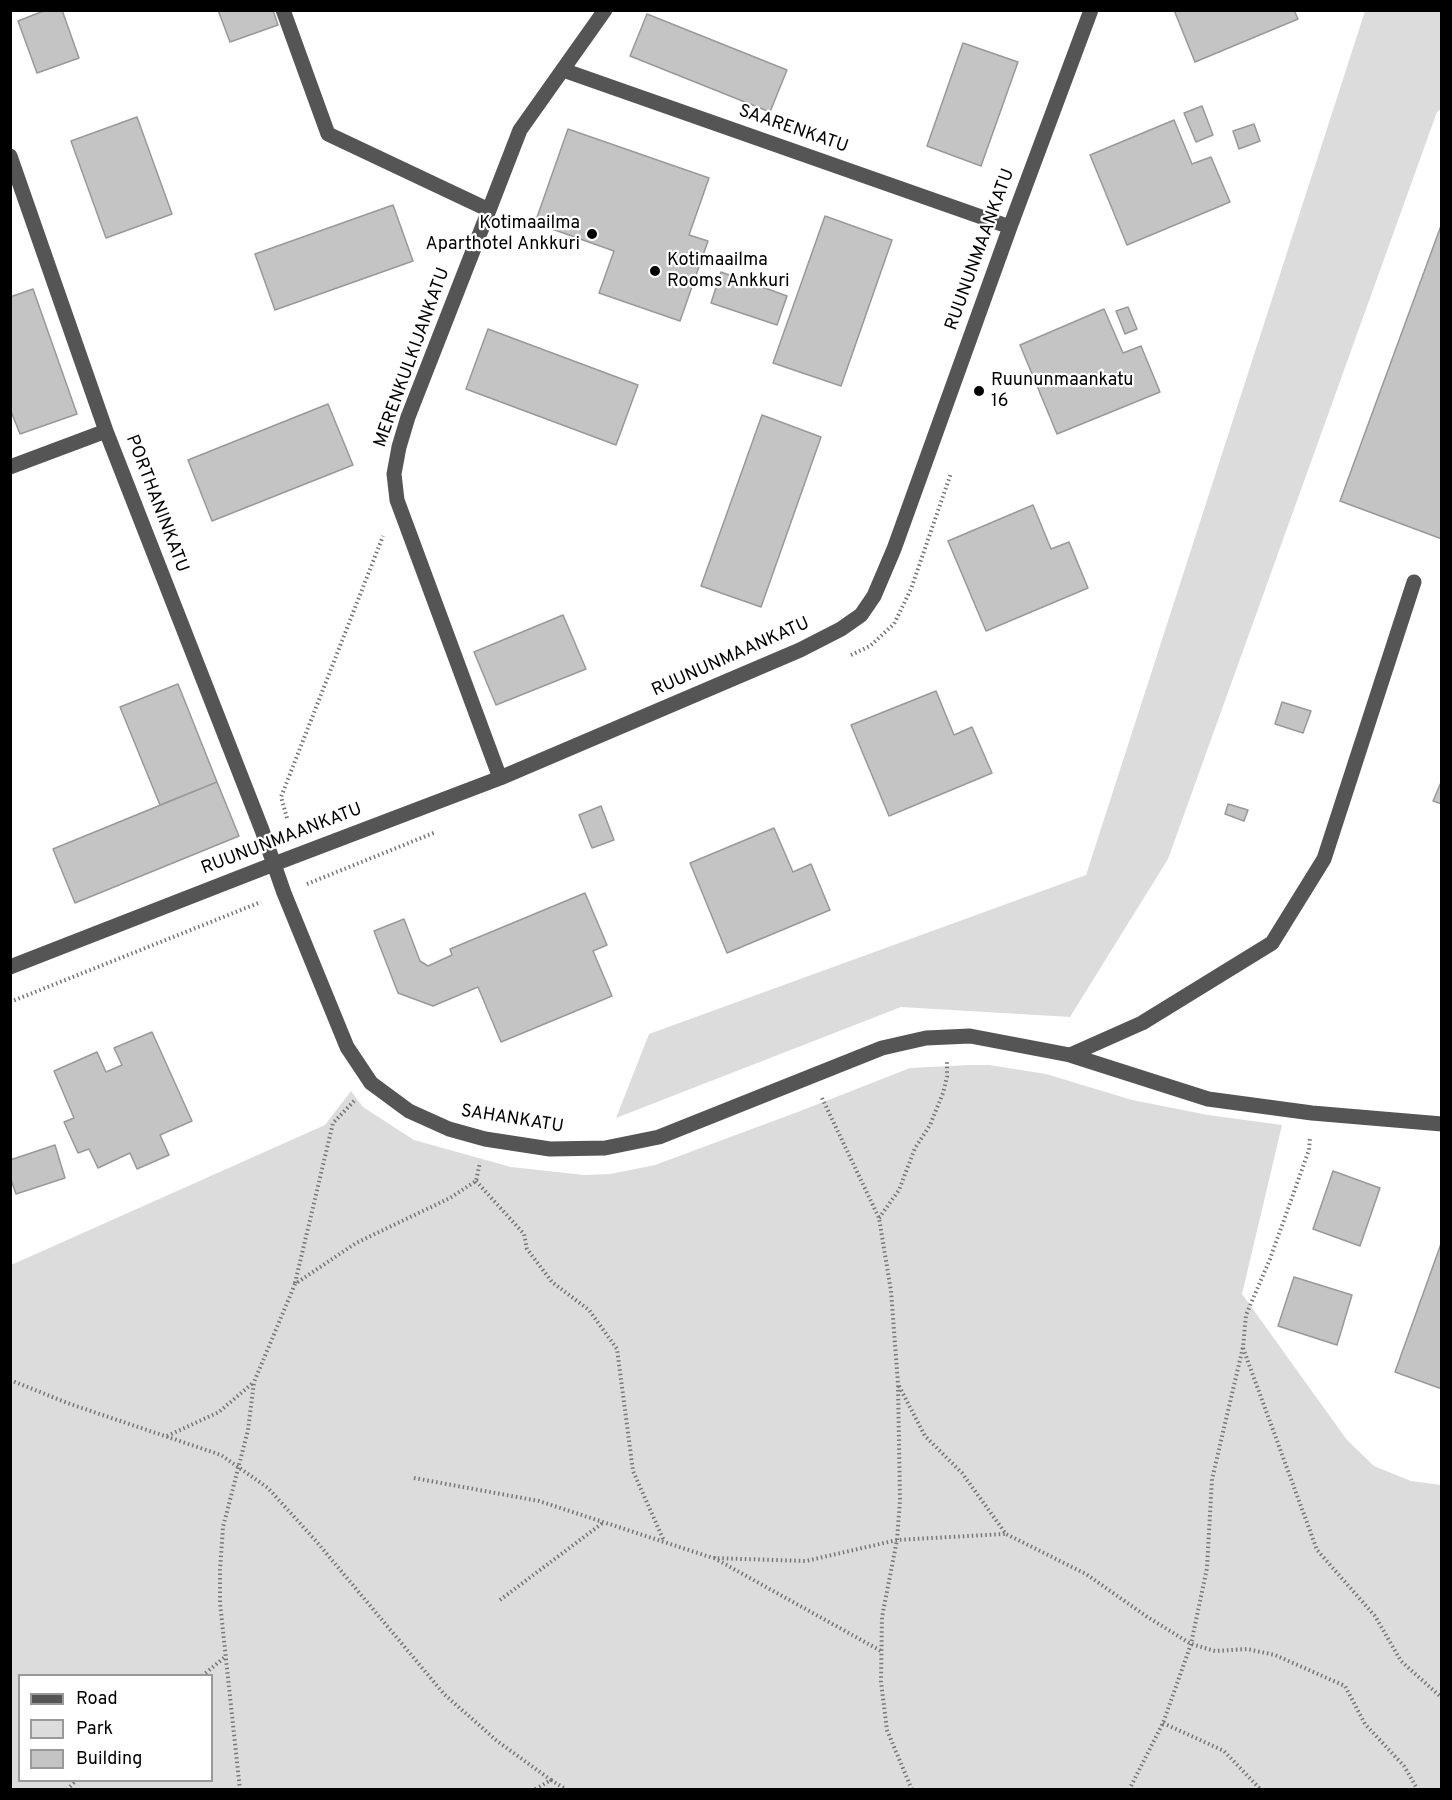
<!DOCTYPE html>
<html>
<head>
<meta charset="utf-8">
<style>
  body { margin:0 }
  #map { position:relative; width:1452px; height:1800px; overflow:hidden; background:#fff; font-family:Overpass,sans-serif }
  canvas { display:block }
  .frame { position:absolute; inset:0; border:12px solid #000; pointer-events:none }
  .legend { position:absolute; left:18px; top:1674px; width:195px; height:108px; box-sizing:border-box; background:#fff; border:2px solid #999; margin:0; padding:8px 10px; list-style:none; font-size:18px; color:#000 }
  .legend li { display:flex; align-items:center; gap:12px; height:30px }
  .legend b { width:30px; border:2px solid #999 }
</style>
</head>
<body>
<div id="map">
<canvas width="1452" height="1800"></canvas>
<div class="frame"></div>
<ul class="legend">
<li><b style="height:8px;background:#555"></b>Road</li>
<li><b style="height:16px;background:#dcdcdc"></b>Park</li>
<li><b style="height:16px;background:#c4c4c4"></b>Building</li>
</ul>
</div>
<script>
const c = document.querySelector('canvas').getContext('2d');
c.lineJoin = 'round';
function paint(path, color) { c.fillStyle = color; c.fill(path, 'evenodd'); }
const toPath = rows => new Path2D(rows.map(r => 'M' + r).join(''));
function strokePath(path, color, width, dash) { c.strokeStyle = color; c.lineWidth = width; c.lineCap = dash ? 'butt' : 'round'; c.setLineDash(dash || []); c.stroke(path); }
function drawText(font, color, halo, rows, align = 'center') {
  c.font = font + ' Overpass,sans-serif'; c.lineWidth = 4.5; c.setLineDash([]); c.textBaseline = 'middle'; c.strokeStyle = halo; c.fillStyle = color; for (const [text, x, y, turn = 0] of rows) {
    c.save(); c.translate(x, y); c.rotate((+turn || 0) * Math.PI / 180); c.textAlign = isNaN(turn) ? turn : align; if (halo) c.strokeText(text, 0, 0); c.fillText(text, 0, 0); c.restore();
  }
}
const green = toPath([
  [1365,11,1441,11,1441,109,1437,112,1168,859,1070,1017,901,1007,616,1118,649,1034,1086,875],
  [969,1065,989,1065,1046,1074,1132,1100,1208,1115,1282,1125,1242,1294,1347,1440,1374,1466,1411,1481,1441,1485,1441,1789,11,1789,11,1265,325,1125,351,1091,363,1107,414,1140,511,1167,584,1175,610,1174,655,1165,795,1113,910,1068],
  [20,1676,212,1676,212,1780,20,1780]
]);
const building = toPath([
  [46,10,62,10,79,58,37,73,18,21,46,10],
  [218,10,273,10,278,25,230,42,218,10],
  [1174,10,1294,10,1298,19,1195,62,1174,10],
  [647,14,787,70,770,112,630,56,647,14],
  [963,43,1018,62,981,166,927,146,963,43],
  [1202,106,1213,135,1196,142,1184,113,1202,106],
  [137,117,172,214,106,238,71,141,137,117],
  [1174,120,1192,164,1211,157,1230,202,1127,245,1090,155,1174,120],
  [1254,124,1260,141,1239,149,1233,131,1254,124],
  [568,129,709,178,689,235,708,241,680,321,599,293,614,251,535,223,568,129],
  [393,205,413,261,275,310,255,254,393,205],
  [825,216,892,240,841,386,773,363,825,216],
  [1442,223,1442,539,1340,501,1442,223],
  [721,272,787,296,777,325,711,303,721,272],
  [33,289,77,414,20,434,10,409,10,297,33,289],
  [1128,307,1137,329,1125,334,1116,311,1128,307],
  [1104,309,1123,353,1141,346,1160,392,1057,434,1020,345,1104,309],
  [488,329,638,385,616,445,466,389,488,329],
  [328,404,353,465,212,521,188,460,328,404],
  [762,415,821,437,761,607,701,586,762,415],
  [1033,505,1051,549,1069,542,1088,588,986,631,948,541,1033,505],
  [563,615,586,669,496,705,474,652,563,615],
  [178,684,217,782,160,805,120,707,178,684],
  [936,691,954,735,972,727,992,773,889,816,851,725,936,691],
  [1282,702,1311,711,1303,733,1275,724,1282,702],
  [1442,780,1442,804,1433,801,1442,780],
  [217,782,239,836,75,903,53,849,217,782],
  [1228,804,1248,810,1244,821,1225,814,1228,804],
  [601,806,614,840,592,848,579,815,601,806],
  [774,828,793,872,811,864,830,910,727,953,690,863,774,828],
  [585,893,607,945,593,951,612,996,501,1042,478,987,433,1006,398,993,374,931,404,919,420,961,428,966,452,955,450,949,585,893],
  [152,1032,192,1121,160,1135,169,1155,137,1169,130,1153,98,1168,89,1149,78,1153,64,1122,74,1118,54,1071,97,1052,106,1072,122,1065,114,1048,152,1032],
  [55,1145,65,1178,16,1194,10,1177,10,1160,55,1145],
  [1333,1171,1380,1188,1360,1246,1313,1229,1333,1171],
  [1442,1241,1442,1389,1395,1372,1442,1241],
  [1294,1277,1352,1295,1337,1345,1278,1326,1294,1277]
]);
const path = toPath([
  [851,655,870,646,894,624,911,589,951,473],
  [287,818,281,797,383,536],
  [307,884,436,832],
  [10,1002,261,902],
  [822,1098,879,1218,891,1291,898,1384,900,1500,897,1540,882,1617,881,1682,887,1730,912,1790],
  [476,1181,524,1234,527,1249,552,1282,589,1310,617,1349,633,1471,664,1541],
  [879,1218,899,1190,915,1148,930,1125,943,1093,947,1077,947,1062],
  [295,1283,333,1123,355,1100],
  [1243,1348,1317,1550,1375,1616,1401,1661,1442,1698],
  [10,1380,70,1404,221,1455,268,1488,316,1541,444,1694,497,1741,551,1780,534,1790],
  [899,1386,925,1436,962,1473,1006,1534,1086,1574,1146,1616,1191,1644,1215,1651,1247,1649,1275,1655,1345,1686,1365,1724,1404,1766,1418,1790],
  [167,1436,219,1412,254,1382],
  [414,1478,539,1501,713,1558,806,1561,897,1540,1005,1534],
  [714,1558,881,1651],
  [500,1600,604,1522],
  [202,1676,225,1657],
  [1163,1723,1224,1751,1261,1790],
  [551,1780,567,1790],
  [67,1790,76,1780],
  [240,1790,220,1603,220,1570,223,1527,248,1430,254,1382,295,1284,356,1243,450,1198,476,1181,480,1162],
  [1129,1790,1163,1723,1191,1644,1207,1568,1212,1479,1243,1347,1246,1315,1270,1259,1309,1150,1310,1137]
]);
const minor = toPath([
  [283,10,328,134,489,210,408,417,399,447,394,474,397,500,500,778],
  [563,70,1010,227],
  [10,156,106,431,262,830,284,893,347,1047,371,1083,409,1111,449,1129,485,1139,550,1149,605,1148,659,1137,882,1048,926,1038,970,1036,1070,1055,1208,1099,1312,1113,1442,1124],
  [489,210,520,130,605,10],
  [10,467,106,431],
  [10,967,274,864,500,778,800,650,841,629,861,615,874,596,894,549,1010,227,1091,10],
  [1070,1055,1142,1023,1272,943,1324,859,1414,582]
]);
const markers = [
  [592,234,6,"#000"],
  [655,271,6,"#000"],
  [979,391,6,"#000"]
];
const streetNames = [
  ["SAARENKATU",793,130,19],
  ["RUUNUNMAANKATU",981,250,-70],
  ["MERENKULKIJANKATU",413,358,-70],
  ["PORTHANINKATU",156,504,69],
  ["RUUNUNMAANKATU",731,658,-24],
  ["RUUNUNMAANKATU",282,840,-21],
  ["SAHANKATU",512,1120,9]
];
const poiNames = [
  ["Kotimaailma",580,224,"right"],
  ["Aparthotel Ankkuri",580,245,"right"],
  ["Kotimaailma",667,261],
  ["Rooms Ankkuri",667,282],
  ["Ruununmaankatu",991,381],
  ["16",991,402]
];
paint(green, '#dcdcdc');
paint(building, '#c4c4c4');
strokePath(building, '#999', 1.5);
strokePath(path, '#777', 4, [1.5, 3]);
strokePath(minor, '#555', 15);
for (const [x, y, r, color] of markers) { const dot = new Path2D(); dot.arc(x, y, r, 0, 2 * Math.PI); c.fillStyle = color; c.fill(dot); strokePath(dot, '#fff', 2); }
drawText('18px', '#000', '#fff', streetNames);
drawText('18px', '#000', '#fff', poiNames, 'left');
</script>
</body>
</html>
